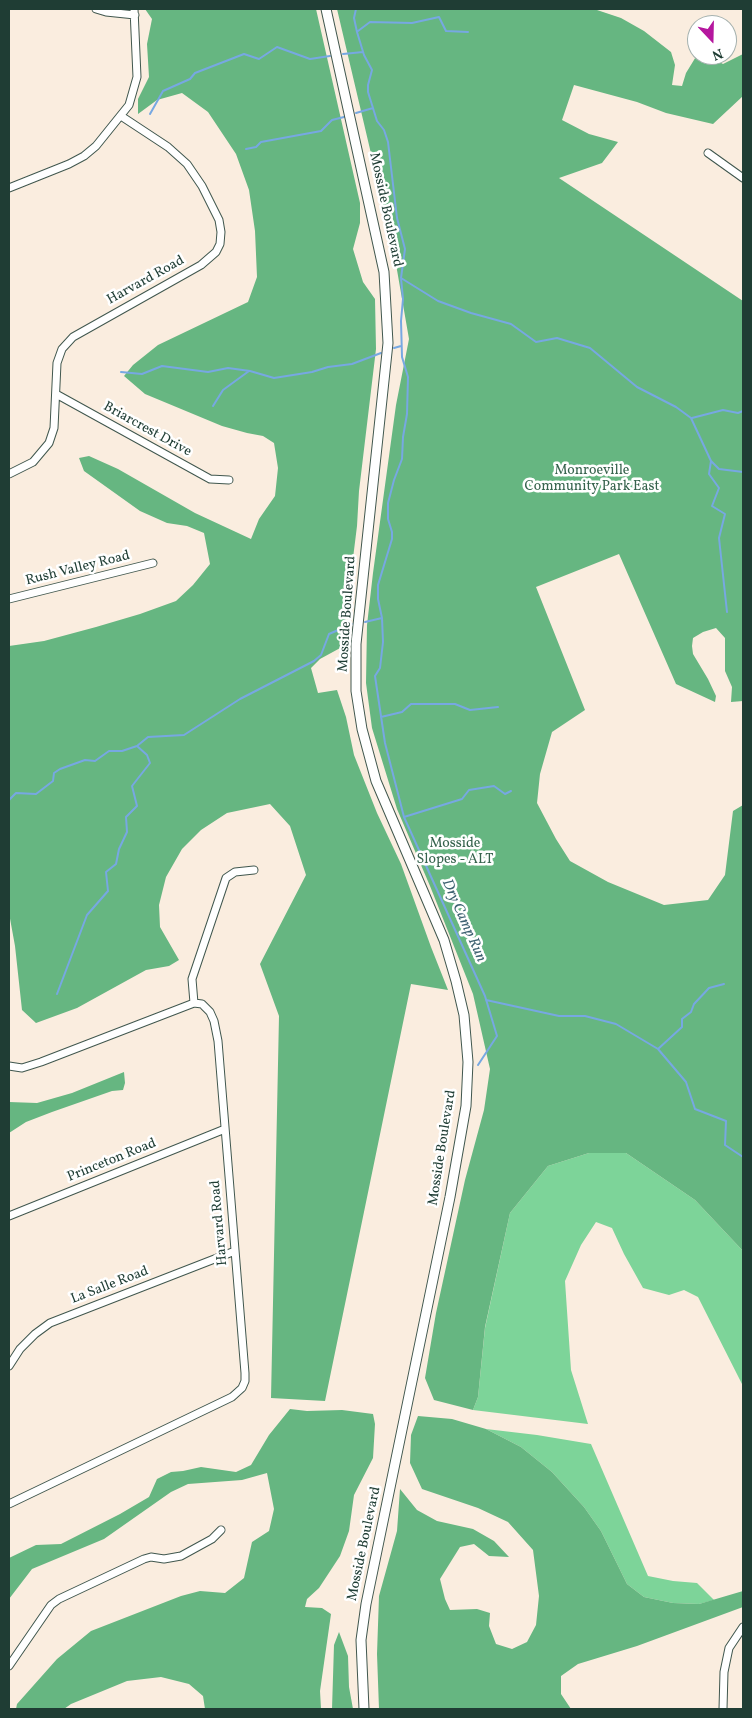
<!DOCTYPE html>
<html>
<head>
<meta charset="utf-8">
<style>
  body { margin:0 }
  #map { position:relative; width:752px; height:1718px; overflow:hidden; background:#faeddf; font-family:Vollkorn,serif }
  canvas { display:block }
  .frame { position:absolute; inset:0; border:10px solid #1f3d34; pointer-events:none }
  .north { position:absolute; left:687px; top:15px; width:50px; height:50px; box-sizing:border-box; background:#fff; border:1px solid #a5b1ae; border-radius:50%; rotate:159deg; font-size:14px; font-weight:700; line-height:20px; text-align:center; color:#1f3d34 }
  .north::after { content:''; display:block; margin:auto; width:18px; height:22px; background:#b5179e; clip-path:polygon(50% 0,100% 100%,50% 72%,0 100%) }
</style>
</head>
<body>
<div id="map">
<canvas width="752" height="1718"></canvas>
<div class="frame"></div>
<div class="north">N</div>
</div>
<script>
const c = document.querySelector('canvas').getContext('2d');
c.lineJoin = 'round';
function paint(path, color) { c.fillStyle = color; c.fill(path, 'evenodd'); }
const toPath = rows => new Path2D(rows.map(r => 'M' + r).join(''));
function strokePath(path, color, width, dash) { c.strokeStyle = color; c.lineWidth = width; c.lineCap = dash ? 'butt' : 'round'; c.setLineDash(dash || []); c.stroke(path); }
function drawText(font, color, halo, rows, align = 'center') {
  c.font = font + ' Vollkorn,serif'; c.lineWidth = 5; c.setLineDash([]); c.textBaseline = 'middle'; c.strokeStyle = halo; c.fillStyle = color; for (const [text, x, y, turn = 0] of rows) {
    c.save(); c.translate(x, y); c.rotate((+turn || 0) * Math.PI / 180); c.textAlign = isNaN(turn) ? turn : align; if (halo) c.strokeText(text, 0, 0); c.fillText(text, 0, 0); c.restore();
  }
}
const green = toPath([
  [589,1153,626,1153,695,1200,743,1251,743,1386,698,1297,684,1290,669,1295,643,1288,624,1254,612,1228,596,1222,581,1245,565,1281,571,1370,588,1424,473,1410,478,1397,485,1328,510,1213,548,1166],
  [486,1429,537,1435,591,1444,648,1576,673,1581,697,1583,714,1600,699,1604,673,1603,644,1597,627,1584,601,1531,584,1507,552,1472,521,1447]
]);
const forest = toPath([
  [145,9,316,9,360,203,360,223,353,249,363,282,375,299,376,349,359,491,357,526,342,647,320,659,311,668,318,693,337,690,346,717,354,755,377,813,401,864,431,947,448,990,411,984,325,1401,271,1398,279,1016,260,964,306,875,290,826,270,804,227,813,201,830,182,849,166,877,159,905,160,927,179,960,169,966,146,970,77,1008,36,1023,22,1010,15,946,9,913,9,646,44,641,96,627,140,614,176,601,193,585,210,564,204,533,187,526,167,523,140,511,84,471,79,458,89,456,118,469,195,513,251,539,259,519,275,496,278,468,274,443,263,436,247,433,222,426,145,394,124,376,133,365,158,345,248,302,257,277,255,231,249,190,236,154,208,112,182,93,157,100,138,114,138,99,149,77,147,44,152,19],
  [337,9,594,9,621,18,644,31,671,52,675,65,672,85,682,86,686,73,697,55,707,55,723,64,743,54,743,96,713,124,666,113,637,102,574,85,562,120,589,134,618,142,602,163,559,178,743,301,743,701,731,702,732,687,725,671,725,638,716,628,703,632,693,638,692,646,693,654,708,679,716,696,715,702,676,684,619,554,536,587,585,710,552,732,540,774,537,803,556,839,570,861,608,882,664,905,708,900,725,875,733,811,743,805,743,1251,695,1200,626,1153,589,1153,548,1166,510,1213,485,1327,478,1397,473,1410,434,1400,425,1378,436,1313,465,1180,484,1110,490,1069,473,994,430,886,397,809,372,728,366,683,367,625,373,573,396,405,409,339,393,247],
  [124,1072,125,1083,123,1090,112,1091,52,1112,26,1122,9,1133,9,1102,37,1103,72,1093],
  [290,1409,307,1411,342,1410,373,1414,375,1424,373,1458,354,1495,349,1531,340,1556,319,1588,307,1599,305,1607,322,1608,331,1614,320,1691,321,1709,205,1709,203,1696,189,1684,161,1677,127,1681,71,1704,64,1709,16,1709,17,1704,57,1659,91,1631,181,1596,200,1591,225,1593,244,1578,252,1542,269,1531,274,1509,267,1473,242,1480,188,1484,171,1492,104,1539,32,1569,9,1599,9,1558,36,1545,61,1544,120,1514,149,1497,157,1479,171,1472,183,1471,201,1467,236,1472,251,1465,269,1435],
  [418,1416,452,1419,486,1429,521,1447,552,1472,584,1507,601,1531,627,1584,644,1597,673,1603,699,1604,743,1591,743,1607,637,1646,578,1664,561,1676,561,1694,571,1709,379,1709,377,1654,379,1596,397,1531,400,1489,417,1510,437,1521,473,1529,494,1541,509,1557,489,1556,474,1544,460,1547,440,1579,445,1599,450,1610,477,1609,490,1613,489,1626,496,1644,512,1649,527,1642,536,1625,539,1596,533,1550,508,1522,478,1508,422,1489,410,1463,411,1435],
  [339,1632,348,1656,349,1687,353,1709,332,1709,334,1645]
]);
const stream = toPath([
  [356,9,354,18,357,32,364,55,372,70,368,85,368,92,377,121,384,130,388,142,397,218,405,249,401,278,403,299,401,321,402,357,408,377,407,414,403,437,402,459,394,480,388,503,388,519,392,532,392,539,378,585,378,599,382,618,383,642,380,668,375,676,385,743,404,817,485,996,497,1036,478,1065],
  [358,31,370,22,412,23,439,17,446,31,468,32],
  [343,54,363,52],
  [356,113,373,108],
  [150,114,163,91,190,79,195,73,244,54,259,59,277,47,310,59,330,56],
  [246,149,256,147,261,142,321,131,332,120,344,117],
  [401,278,438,301,471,313,511,324,536,342,557,338,590,348,637,387,676,407,691,418,711,461,709,474,719,488,712,506,725,514,719,538,727,612],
  [394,348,401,346],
  [121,372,142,374,162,366,208,372,228,368,250,371,274,378,312,372,328,367,352,364,381,353],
  [213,406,223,390,249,371],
  [692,418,723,410,738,413,743,411],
  [711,461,719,469,743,472],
  [365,622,382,618],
  [381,717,402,712,411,704,455,704,470,710,498,707],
  [9,800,16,793,36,794,53,781,54,773,60,769,85,760,95,761,109,751,122,751,137,746,148,737,184,735,240,699,314,661,321,655,329,634,352,624],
  [404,817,462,799,469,790,494,786,505,794,511,791],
  [57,994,87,915,108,891,106,872,116,864,119,849,127,832,126,817,137,806,132,786,150,763,147,755,137,746],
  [486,1000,559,1016,585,1016,616,1024,658,1049,686,1082,695,1109,726,1121,725,1145,743,1157],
  [658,1049,682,1027,682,1019,691,1012,694,1004,709,988,724,984]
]);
const minor = toPath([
  [96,9,106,12,135,15],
  [708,153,743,178],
  [9,188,69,164,84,156,96,146,129,105,137,77,134,9],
  [56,394,210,479,229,480],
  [9,474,33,462,49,443,54,428,57,363,62,349,73,337,201,265,216,252,220,244,221,232,219,220,202,186,187,164,168,147,121,116],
  [9,599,153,563],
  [194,1003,192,979,226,878,235,872,254,870],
  [9,1066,22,1068,41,1062,194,1003,202,1004,210,1012,214,1021,218,1041,245,1373,245,1381,242,1388,232,1397,9,1504],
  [9,1216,225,1129],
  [9,1366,20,1349,35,1334,50,1323,235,1251],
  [9,1666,51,1605,59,1599,144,1559,151,1557,164,1559,181,1556,212,1539,221,1530],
  [723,1709,724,1672,729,1648,743,1627]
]);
const major = toPath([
  [326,9,384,272,388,343,356,644,356,691,362,729,376,781,444,940,456,981,464,1015,468,1062,466,1106,450,1197,366,1604,361,1640,364,1709]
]);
const streetNames = [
  ["Mosside Boulevard",385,210,78],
  ["Harvard Road",146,281,-29],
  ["Briarcrest Drive",147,430,29],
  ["Rush Valley Road",78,569,-14],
  ["Mosside Boulevard",348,614,-86],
  ["Mosside Boulevard",443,1148,-81],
  ["Princeton Road",112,1161,-22],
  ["Harvard Road",220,1223,-95],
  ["La Salle Road",110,1286,-21],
  ["Mosside Boulevard",365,1544,-78]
];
const parkNames = [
  ["Monroeville",592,471],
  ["Community Park East",592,487],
  ["Mosside",455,844],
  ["Slopes - ALT",455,860]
];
const waterNames = [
  ["Dry Camp Run",463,921,66]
];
paint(green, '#7dd499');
paint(forest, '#66b681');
strokePath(stream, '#77a8e2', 2);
strokePath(minor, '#40574e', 9);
strokePath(major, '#40574e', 11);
strokePath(minor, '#fff', 7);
strokePath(major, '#fff', 9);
drawText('14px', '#1f3d34', '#fff', streetNames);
drawText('14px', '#36634d', '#fff', parkNames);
drawText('italic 15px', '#3e6271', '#fff', waterNames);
</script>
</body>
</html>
